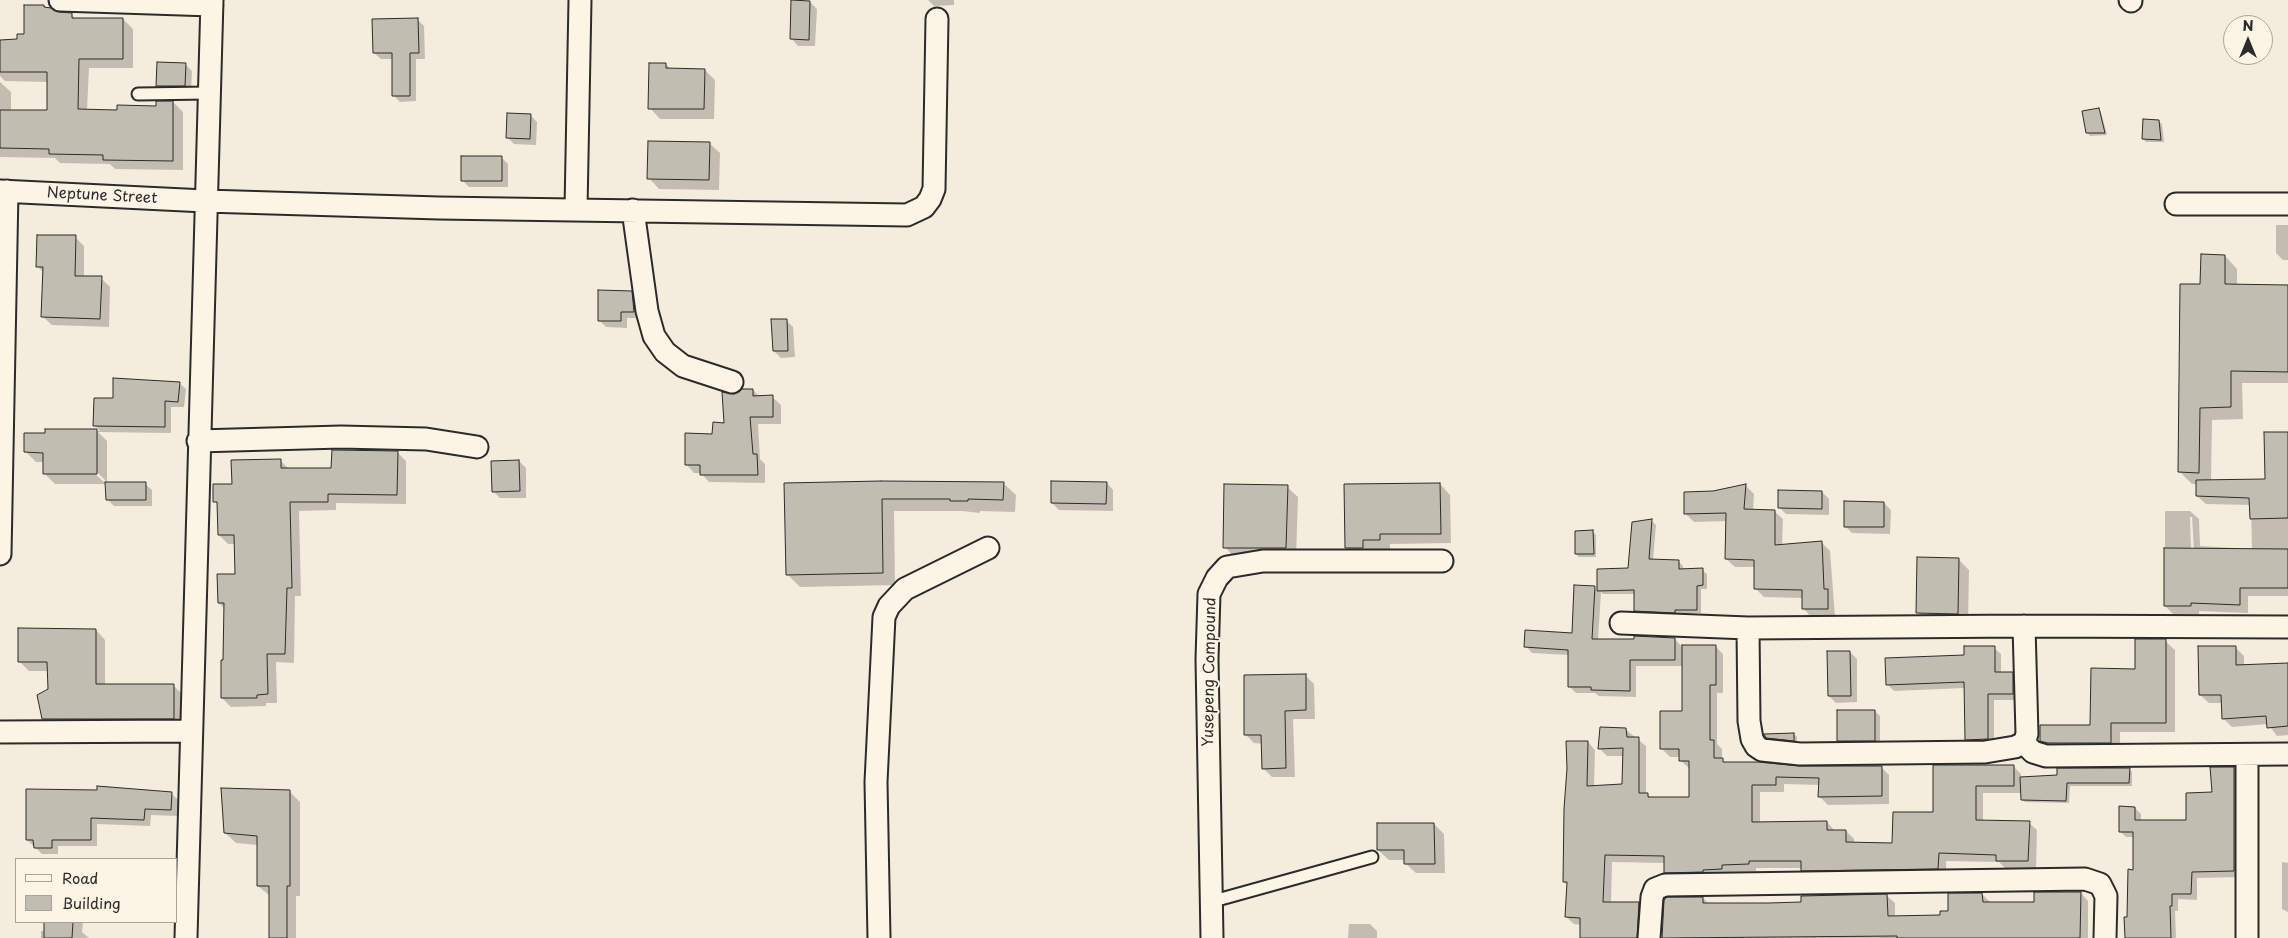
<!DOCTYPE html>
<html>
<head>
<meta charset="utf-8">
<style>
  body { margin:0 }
  #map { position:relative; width:2288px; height:938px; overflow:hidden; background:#f4edde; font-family:"Playpen Sans",sans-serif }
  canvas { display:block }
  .legend { position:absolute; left:15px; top:858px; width:162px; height:65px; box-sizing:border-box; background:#fcf5e5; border:1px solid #a8a49b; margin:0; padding:6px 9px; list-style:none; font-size:15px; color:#2b2b2b }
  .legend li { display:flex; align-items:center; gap:10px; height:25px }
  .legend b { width:25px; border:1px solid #a8a49b }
  .north { position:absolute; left:2223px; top:15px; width:50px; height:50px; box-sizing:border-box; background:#fcf5e5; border:1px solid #a8a49b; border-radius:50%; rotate:0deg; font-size:14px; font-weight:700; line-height:20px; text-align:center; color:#2b2b2b }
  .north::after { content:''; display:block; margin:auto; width:18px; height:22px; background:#2b2b2b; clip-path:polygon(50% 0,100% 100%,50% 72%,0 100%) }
</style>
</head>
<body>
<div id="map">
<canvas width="2288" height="938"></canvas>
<ul class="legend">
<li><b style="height:6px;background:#fcf5e5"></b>Road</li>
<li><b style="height:14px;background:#c2bdb1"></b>Building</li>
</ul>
<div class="north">N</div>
</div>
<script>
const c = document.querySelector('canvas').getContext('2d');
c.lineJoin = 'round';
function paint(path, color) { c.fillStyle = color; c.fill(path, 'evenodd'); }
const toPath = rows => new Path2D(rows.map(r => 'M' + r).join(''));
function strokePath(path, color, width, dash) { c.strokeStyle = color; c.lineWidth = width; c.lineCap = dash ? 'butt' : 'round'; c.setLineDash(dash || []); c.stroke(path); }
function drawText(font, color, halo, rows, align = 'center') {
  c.font = font + ' "Playpen Sans",sans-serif'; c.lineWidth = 4; c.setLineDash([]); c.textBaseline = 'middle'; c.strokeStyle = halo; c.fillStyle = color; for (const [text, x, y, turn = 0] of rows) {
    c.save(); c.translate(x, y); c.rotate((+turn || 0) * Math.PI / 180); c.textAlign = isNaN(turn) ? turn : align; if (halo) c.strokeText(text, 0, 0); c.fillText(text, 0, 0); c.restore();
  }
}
const shadow = toPath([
  [928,0,954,0,954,5,934,6],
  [810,2,817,9,815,46,798,46,792,39],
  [44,6,59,14,71,14,76,19,123,19,133,29,133,68,89,68,87,110,118,111,157,107,173,102,183,112,183,170,115,169,110,164,60,163,55,158,0,157,0,82,11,92,11,111,48,112,48,82,5,81,0,76,0,41,18,40,26,35],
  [418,20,424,26,425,59,416,59,416,101,400,102,393,95,393,59,381,59,374,53],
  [185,64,192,71,191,92,164,93,158,86],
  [666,64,671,70,705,70,715,80,714,119,660,119,650,108],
  [2098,109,2101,112,2107,135,2090,136,2087,132],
  [530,115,537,122,536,145,514,144,507,137],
  [2158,121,2162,124,2164,142,2146,142,2143,139],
  [709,143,720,153,719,190,659,189,649,178],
  [501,157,508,164,508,187,469,187,462,180],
  [2276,225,2288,225,2288,260,2283,260,2276,253],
  [75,237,84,246,84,277,101,278,110,287,109,327,52,325,42,316,44,273,37,266],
  [2225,256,2237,269,2237,286,2288,286,2288,383,2242,383,2243,419,2212,420,2211,481,2266,480,2288,433,2288,596,2248,596,2248,613,2199,611,2199,614,2173,614,2165,606,2165,511,2190,511,2199,519,2200,546,2252,549,2251,505,2206,504,2197,496,2197,484,2192,484,2179,471,2202,285],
  [2190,517,2192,517,2194,551,2191,551],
  [631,292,638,299,640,318,627,318,627,328,606,327,599,320],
  [786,320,793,327,795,357,781,358,774,351],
  [179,383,186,389,184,407,171,407,171,433,98,432,107,441,107,484,145,484,152,490,152,506,114,506,107,499,107,482,94,469,92,471,106,484,55,484,44,473,45,462,36,462,26,452,46,434,46,431,100,431,95,425,114,399],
  [753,390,760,397,772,397,781,405,781,424,758,424,760,459,765,464,765,483,709,482,701,473,694,473,686,464,725,424],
  [397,452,406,461,406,504,336,503,336,510,299,511,301,596,295,596,294,663,276,662,277,703,266,703,266,706,231,707,222,698,225,609,219,603,236,576,235,544,228,544,219,535,219,505,215,501,233,485,280,460,289,469,333,469],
  [519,461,526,468,526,498,500,498,493,491],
  [1003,483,1016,495,1015,512,980,511,980,513,962,511,894,511,895,585,800,587,787,574,786,484],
  [1107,483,1113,490,1113,511,1059,510,1052,503],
  [1440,484,1450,495,1451,543,1390,544,1390,550,1373,550,1373,558,1357,558,1346,548],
  [1746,486,1754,494,1753,511,1774,511,1783,519,1782,546,1822,543,1830,551,1835,617,1811,617,1803,608,1803,598,1764,597,1756,589,1756,567,1735,567,1726,559,1727,521,1694,522,1686,514,1713,493],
  [1287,487,1298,497,1296,558,1235,558,1225,547],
  [1822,492,1829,499,1829,515,1786,514,1779,507],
  [1884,503,1891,510,1890,534,1852,533,1845,526],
  [1652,521,1656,525,1653,560,1679,562,1683,566,1683,570,1702,570,1707,574,1707,589,1701,589,1701,613,1679,613,1679,616,1640,615,1635,610,1635,594,1603,594,1601,592,1598,640,1675,639,1681,646,1715,646,1723,654,1723,693,1717,693,1717,744,1722,749,1722,760,1727,764,1800,768,1881,767,1889,775,1889,804,1828,805,1820,797,1820,785,1784,784,1784,792,1760,792,1760,823,1827,822,1834,830,1846,831,1854,839,1854,843,1893,844,1934,814,1934,766,2013,766,2021,774,2021,778,2129,769,2132,772,2132,786,2070,786,2069,803,2025,802,2022,799,2022,793,1983,793,1983,822,2029,823,2037,830,2036,869,2005,868,1999,862,1946,861,1946,876,1810,878,1802,868,1756,868,1756,871,1729,872,1730,876,1673,880,1665,872,1665,863,1612,862,1611,903,1639,903,1646,911,1644,938,1581,938,1581,925,1574,924,1566,917,1568,885,1564,882,1588,742,1595,750,1594,786,1623,786,1624,756,1607,756,1600,749,1626,730,1646,746,1646,794,1652,798,1690,798,1690,769,1681,761,1681,757,1670,757,1662,749,1683,713,1683,666,1636,666,1636,697,1599,696,1595,693,1576,693,1570,687,1569,655,1532,653,1526,646,1573,634,1594,587,1598,592,1598,570,1630,570],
  [1593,532,1596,535,1596,557,1579,557,1576,554],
  [1959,560,1969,570,1968,624,1928,623,1918,612],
  [96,630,105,640,105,685,173,685,183,695,183,728,53,728,43,719,49,690,49,671,29,671,19,661],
  [2165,641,2175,650,2175,732,2120,732,2120,752,2051,750,2041,741,2091,727,2136,670],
  [2235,647,2244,656,2244,666,2288,664,2288,735,2277,736,2268,724,2232,727,2223,718,2223,703,2209,703,2200,695],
  [1994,648,2001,654,2001,673,2012,673,2019,680,2019,700,1994,700,1994,745,1973,746,1966,739,1965,688,1894,691,1887,684,1966,656],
  [1850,652,1857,659,1857,702,1836,703,1829,696],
  [1305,675,1314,684,1315,719,1293,719,1295,777,1272,777,1263,768,1263,744,1254,743,1245,734],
  [1875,711,1880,716,1880,745,1844,746,1838,741],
  [1794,734,1797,737,1797,743,1771,741,1767,737],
  [2234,768,2240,774,2240,877,2197,878,2197,900,2178,899,2178,911,2175,911,2176,938,2126,938,2135,871,2135,837,2126,837,2120,831,2135,808,2141,814,2141,821,2187,821],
  [98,791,171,793,178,800,177,816,151,815,150,826,97,824,97,846,58,846,58,854,42,854,27,840],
  [289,791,300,802,300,896,296,896,296,938,271,938,270,896,258,886,258,845,236,843,225,833],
  [1434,824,1444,834,1445,873,1416,873,1405,863,1405,860,1389,860,1378,850],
  [2282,862,2288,863,2288,912,2282,909],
  [2081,893,2088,901,2088,938,1662,938,1666,900,1703,898,1709,904,1802,903,1887,896,1895,903,1895,917,1941,916,1982,894,1990,902,2035,903],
  [46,922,83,922,82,932,89,938,41,938,41,931,45,931],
  [1349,924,1370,924,1377,931,1377,938,1348,938]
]);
const building = toPath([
  [791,0,810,1,809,40,790,39,791,0],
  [24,5,44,5,44,7,51,8,59,12,72,13,72,18,123,18,123,59,79,59,78,109,117,110,117,105,156,106,156,101,173,101,173,161,103,160,103,155,49,154,49,149,0,148,0,110,47,110,47,72,0,72,0,40,17,39,17,34,24,34,24,5],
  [418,18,419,53,410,53,410,96,392,96,392,53,373,53,372,19,418,18],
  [157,62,186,63,185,86,156,86,157,62],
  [649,63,666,63,666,68,705,69,704,109,648,109,649,63],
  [2099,108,2105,133,2086,133,2082,111,2099,108],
  [507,113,531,114,530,139,506,138,507,113],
  [2143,119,2159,120,2161,140,2142,139,2143,119],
  [648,141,710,142,709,180,647,179,648,141],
  [461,156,502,156,502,181,461,181,461,156],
  [37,235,76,235,75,276,102,276,100,319,41,317,43,267,36,267,37,235],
  [2201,254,2225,255,2225,284,2288,285,2288,372,2231,371,2231,407,2200,408,2199,473,2178,472,2180,284,2200,284,2201,254],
  [598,290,632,291,634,312,621,312,621,321,598,321,598,290],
  [771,319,787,319,788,351,773,351,771,319],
  [113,378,180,382,178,402,165,401,165,427,93,426,94,398,113,398,113,378],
  [742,389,753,389,753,396,773,395,773,417,750,417,753,454,757,454,758,475,700,475,700,465,685,465,685,433,712,434,713,422,724,423,722,392,734,394,742,389],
  [45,429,97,429,97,474,43,474,43,453,24,452,24,433,45,433,45,429],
  [2264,432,2288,432,2288,518,2250,519,2249,498,2196,496,2196,480,2265,479,2264,432],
  [332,450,398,451,397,495,328,494,328,502,290,502,292,588,287,588,285,654,267,654,268,694,257,695,257,698,221,698,221,660,223,660,224,603,218,603,217,574,235,574,234,535,218,535,217,502,213,502,213,484,232,484,231,460,281,459,281,468,331,468,332,450],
  [519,460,520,491,492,492,491,461,519,460],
  [881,481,1004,482,1003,500,968,499,968,501,950,501,950,499,882,499,883,573,786,575,784,483,881,481],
  [1051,481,1107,482,1106,504,1051,503,1051,481],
  [105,482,146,482,146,500,106,500,105,482],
  [1440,483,1441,534,1380,534,1380,540,1363,540,1363,548,1345,548,1344,484,1440,483],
  [1224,484,1288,485,1286,548,1223,548,1224,484],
  [1746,484,1744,509,1775,510,1775,545,1822,541,1824,589,1828,589,1828,609,1802,609,1802,590,1754,589,1754,560,1725,559,1726,513,1684,514,1684,492,1713,491,1746,484],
  [1778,490,1822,491,1822,509,1778,508,1778,490],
  [1844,501,1884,502,1884,527,1844,527,1844,501],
  [1652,519,1649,559,1679,560,1679,569,1703,568,1703,585,1697,586,1697,610,1675,610,1675,613,1634,611,1634,590,1597,591,1597,569,1628,568,1632,522,1652,519],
  [1593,530,1594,554,1575,554,1575,531,1593,530],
  [2164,548,2288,549,2288,588,2240,588,2240,605,2191,603,2191,606,2164,606,2164,548],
  [1917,557,1959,558,1958,614,1916,613,1917,557],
  [1574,585,1595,586,1592,639,1634,639,1634,636,1675,638,1675,660,1630,660,1630,691,1591,690,1591,687,1568,687,1568,650,1524,647,1525,630,1572,633,1574,585],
  [18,628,96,629,96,684,174,684,174,719,42,719,37,695,48,689,47,662,18,662,18,628],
  [2135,639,2166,639,2166,723,2111,723,2111,743,2048,743,2040,741,2040,725,2090,725,2091,668,2135,669,2135,639],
  [1682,645,1716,645,1716,685,1710,685,1710,740,1714,740,1714,758,1723,758,1723,762,1758,762,1800,766,1882,766,1882,796,1818,797,1819,778,1776,777,1776,785,1752,785,1752,822,1827,821,1827,830,1846,830,1846,842,1892,843,1893,812,1933,812,1933,765,2014,765,2014,786,1976,786,1976,820,2030,821,2028,861,1996,861,1996,855,1939,853,1938,869,1801,871,1801,861,1749,861,1749,864,1722,865,1722,869,1703,870,1703,872,1664,873,1664,856,1605,855,1603,902,1639,902,1637,938,1580,938,1580,918,1565,917,1567,882,1563,882,1564,809,1567,768,1566,741,1588,741,1587,786,1622,784,1623,748,1598,749,1600,727,1626,728,1627,737,1639,737,1639,793,1648,793,1648,797,1689,797,1689,761,1679,761,1679,749,1660,749,1660,711,1682,711,1682,645],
  [1964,646,1995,646,1995,672,2013,672,2013,694,1988,694,1988,739,1965,740,1964,682,1886,685,1885,658,1964,655,1964,646],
  [2198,646,2236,646,2236,665,2288,663,2288,726,2267,728,2266,716,2222,719,2221,695,2199,695,2198,646],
  [1827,651,1850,651,1851,696,1828,696,1827,651],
  [1306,674,1306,710,1285,711,1286,768,1262,769,1261,735,1244,735,1244,675,1306,674],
  [1837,710,1875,710,1875,741,1837,741,1837,710],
  [1794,733,1794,741,1766,738,1764,734,1794,733],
  [2210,767,2234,767,2234,871,2192,872,2191,894,2172,894,2172,906,2170,906,2171,938,2125,938,2124,917,2127,917,2128,869,2133,870,2133,832,2119,832,2119,806,2135,807,2135,820,2186,820,2186,793,2212,792,2210,767],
  [2057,768,2130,768,2129,783,2067,783,2066,801,2021,800,2020,777,2057,775,2057,768],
  [97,786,172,792,171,810,145,809,144,820,91,818,91,840,52,840,52,848,34,848,33,840,26,840,26,789,97,790,97,786],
  [221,788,290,790,290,886,287,886,287,938,269,938,269,886,257,886,257,836,224,833,221,788],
  [1377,823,1434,823,1435,864,1404,864,1404,850,1377,850,1377,823],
  [2034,892,2081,892,2080,938,1897,938,1897,936,1662,938,1664,900,1667,897,1703,897,1703,903,1769,903,1801,902,1801,896,1887,894,1888,916,1940,915,1940,911,1948,911,1948,893,1982,893,1983,902,2034,902,2034,892],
  [44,922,73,922,72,938,44,938,44,922]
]);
const lane = toPath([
  [138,94,209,93],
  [1210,902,1372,857]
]);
const street = toPath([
  [60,0,212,5],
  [2130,0,2131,1],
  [0,191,205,201,439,208,907,215,924,207,930,199,934,189,937,19],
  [2176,204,2288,204],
  [576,209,580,0],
  [633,210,647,311,654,336,665,352,683,366,732,382],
  [198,441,341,437,426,439,477,447],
  [0,554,7,191],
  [1621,623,1748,628,2024,626,2288,627],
  [1748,628,1749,721,1752,739,1756,746,1762,750,1800,754,1985,752,2015,747,2024,743,2027,734,2024,626],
  [0,732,191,731],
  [2024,743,2033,752,2046,756,2288,754],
  [2247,755,2247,938],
  [186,938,212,0],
  [879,938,876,782,884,617,889,606,905,589,988,548],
  [1212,938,1207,659,1209,594,1217,578,1227,567,1263,561,1442,561],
  [1649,938,1652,897,1655,889,1665,885,2085,879,2100,884,2106,896,2105,938]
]);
const streetNames = [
  ["Neptune Street",102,196,3],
  ["Yusepeng Compound",1210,672,-89]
];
paint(shadow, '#0003');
paint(building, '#c2bdb1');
strokePath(building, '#2b2b2b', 1);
strokePath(lane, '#2b2b2b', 15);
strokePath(street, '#2b2b2b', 25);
strokePath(lane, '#fcf5e5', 11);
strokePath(street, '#fcf5e5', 21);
drawText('15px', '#2b2b2b', '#fcf5e5', streetNames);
</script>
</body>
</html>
